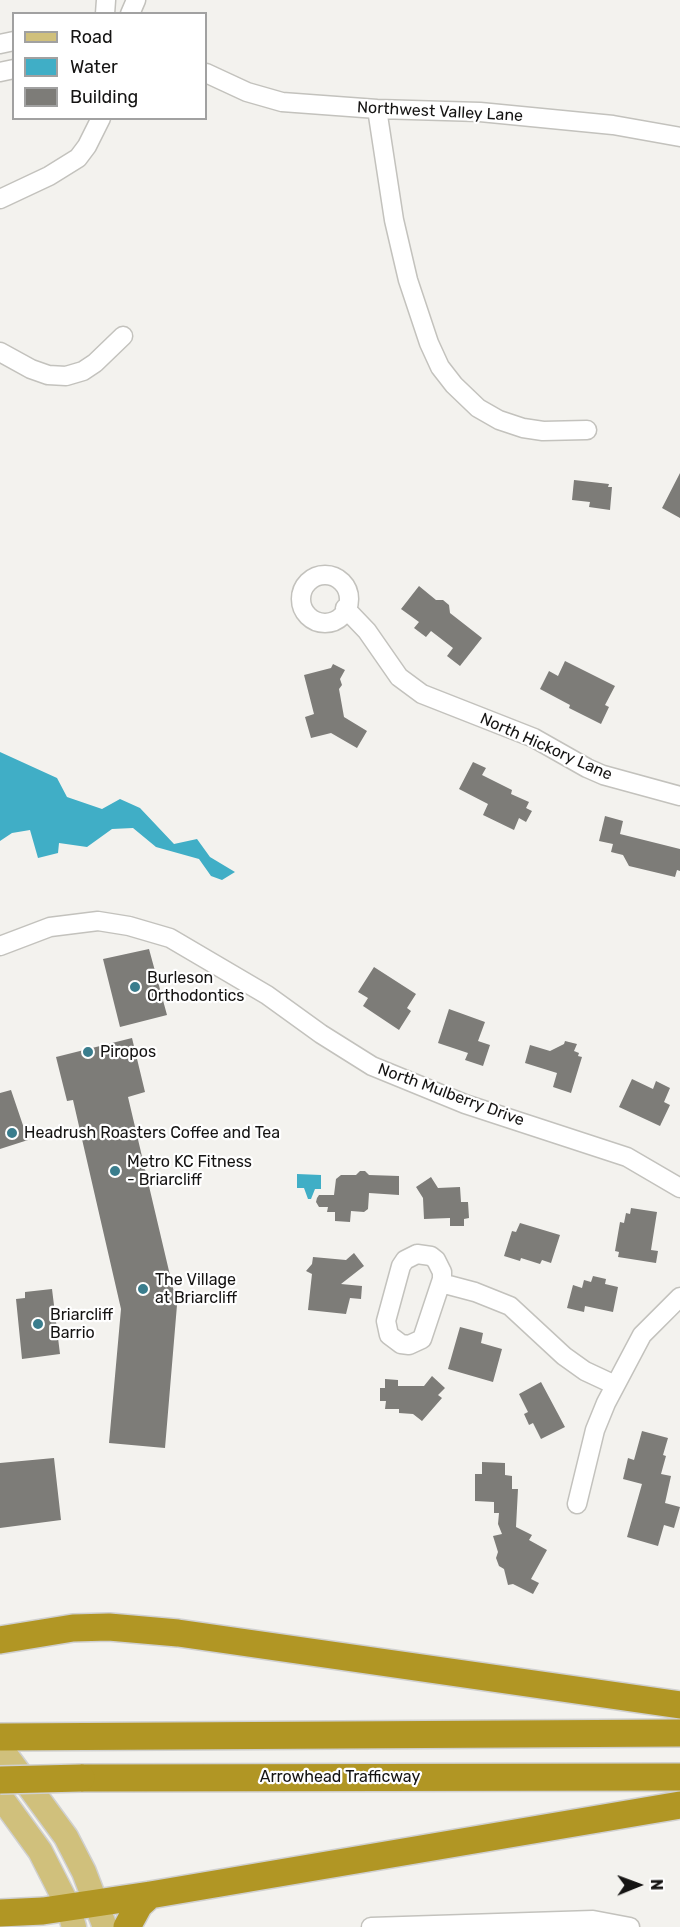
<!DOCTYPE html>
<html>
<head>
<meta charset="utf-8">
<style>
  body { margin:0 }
  #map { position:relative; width:680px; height:1927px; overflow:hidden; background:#f3f2ee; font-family:Rubik,sans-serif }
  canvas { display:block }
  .legend { position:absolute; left:12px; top:12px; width:195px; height:108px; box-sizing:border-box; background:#fff; border:2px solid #a1a1a1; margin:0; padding:8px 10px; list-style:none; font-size:18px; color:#151413 }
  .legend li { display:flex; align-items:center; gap:12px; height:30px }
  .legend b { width:30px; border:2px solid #a1a1a1 }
  .north { position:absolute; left:608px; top:1855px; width:60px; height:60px; -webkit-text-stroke:4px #fff; paint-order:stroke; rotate:89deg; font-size:16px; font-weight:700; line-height:24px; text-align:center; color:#151413 }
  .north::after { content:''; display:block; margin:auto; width:21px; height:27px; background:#151413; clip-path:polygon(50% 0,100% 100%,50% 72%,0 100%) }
</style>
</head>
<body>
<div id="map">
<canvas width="680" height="1927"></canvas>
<ul class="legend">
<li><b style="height:8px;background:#d0c07c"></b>Road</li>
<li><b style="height:16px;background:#40aec6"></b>Water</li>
<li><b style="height:16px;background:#7d7c78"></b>Building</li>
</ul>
<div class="north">N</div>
</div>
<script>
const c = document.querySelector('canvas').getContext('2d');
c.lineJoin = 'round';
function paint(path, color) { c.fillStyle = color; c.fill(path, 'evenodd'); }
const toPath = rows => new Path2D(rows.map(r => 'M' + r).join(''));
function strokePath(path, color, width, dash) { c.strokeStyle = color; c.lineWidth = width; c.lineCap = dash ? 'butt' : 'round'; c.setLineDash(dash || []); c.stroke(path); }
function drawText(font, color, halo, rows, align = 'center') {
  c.font = font + ' Rubik,sans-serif'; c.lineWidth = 4.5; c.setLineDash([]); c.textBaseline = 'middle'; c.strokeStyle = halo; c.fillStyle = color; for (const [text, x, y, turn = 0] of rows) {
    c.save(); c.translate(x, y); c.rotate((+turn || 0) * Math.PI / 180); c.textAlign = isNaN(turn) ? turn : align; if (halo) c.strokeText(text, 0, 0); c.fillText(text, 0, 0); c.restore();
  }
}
const water = toPath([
  [0,752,57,778,67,797,102,809,120,799,140,808,174,844,197,839,210,857,235,872,222,880,211,876,199,859,156,847,133,828,112,829,87,847,59,843,58,853,38,858,30,830,12,833,0,841],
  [297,1174,321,1175,321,1189,315,1189,311,1199,308,1199,304,1188,297,1188]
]);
const building = toPath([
  [680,473,680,518,662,508],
  [574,480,609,484,608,487,612,487,610,510,589,507,590,502,572,500],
  [419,586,436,600,443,600,449,605,450,613,482,638,460,666,447,656,453,648,431,631,426,637,414,628,419,622,401,609],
  [565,661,615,686,605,705,609,707,601,724,569,708,570,705,540,689,549,671,558,676],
  [333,664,345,670,340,679,342,685,339,689,344,717,367,731,357,748,331,733,311,738,305,717,314,714,304,675,331,668],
  [473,762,486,768,482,775,512,790,511,794,529,802,526,808,532,811,526,822,519,818,514,830,483,815,488,804,459,789],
  [605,816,623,821,620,834,680,849,680,871,677,870,675,877,629,866,623,855,611,852,613,844,599,841],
  [149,949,167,1015,120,1027,103,959],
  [374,967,416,994,407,1008,411,1011,399,1030,363,1006,368,998,358,992],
  [449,1009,485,1022,478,1041,490,1045,483,1066,465,1060,468,1053,438,1043],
  [132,1038,145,1092,128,1097,177,1305,165,1448,109,1443,121,1309,73,1100,67,1101,56,1057],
  [565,1041,577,1044,574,1051,579,1053,578,1056,582,1057,571,1093,553,1087,557,1073,525,1063,530,1045,550,1051,564,1044],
  [632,1079,653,1089,656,1081,670,1088,664,1102,670,1105,660,1126,619,1107],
  [11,1090,28,1140,0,1149,0,1093],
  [360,1171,365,1171,369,1175,399,1176,399,1195,369,1193,368,1209,364,1212,351,1211,350,1222,335,1221,335,1212,327,1212,328,1207,319,1207,316,1202,317,1198,319,1195,334,1195,336,1179,341,1175,356,1175],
  [431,1177,438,1188,460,1187,461,1202,468,1202,469,1218,464,1219,464,1226,450,1226,450,1218,424,1219,423,1198,416,1187],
  [631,1208,657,1212,651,1250,658,1251,656,1263,618,1257,619,1252,615,1251,620,1222,624,1223,626,1213,630,1214],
  [520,1223,560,1235,551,1263,542,1260,540,1264,521,1258,520,1261,504,1256,512,1231,516,1232],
  [354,1253,364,1266,341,1284,362,1286,361,1299,350,1298,346,1314,308,1310,312,1274,306,1271,312,1264,313,1257,346,1260],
  [593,1276,606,1279,605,1284,618,1287,613,1312,585,1306,584,1312,567,1308,573,1285,582,1288,584,1280,591,1282],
  [52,1289,60,1354,22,1359,16,1299,25,1298,25,1292],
  [460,1327,483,1333,481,1343,502,1349,493,1382,448,1369],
  [432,1376,445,1388,438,1395,442,1398,422,1421,413,1414,399,1413,399,1409,385,1409,386,1401,380,1401,380,1388,385,1388,385,1379,398,1380,398,1386,424,1386],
  [541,1382,565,1427,541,1439,533,1423,529,1425,524,1414,528,1412,519,1394],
  [642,1431,668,1438,663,1455,666,1456,661,1474,671,1476,665,1503,680,1507,674,1528,664,1525,658,1546,627,1537,642,1484,623,1479,628,1458,634,1460],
  [54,1458,61,1520,0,1528,0,1463],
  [482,1462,505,1463,505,1475,512,1476,512,1489,518,1489,516,1527,532,1535,529,1540,547,1550,531,1579,539,1583,533,1594,513,1584,508,1585,504,1569,499,1566,496,1558,498,1552,493,1536,502,1534,498,1524,499,1513,494,1513,494,1502,475,1501,475,1474,482,1474]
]);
const minor = toPath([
  [105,14,106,0],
  [130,14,136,0],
  [0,44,14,41],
  [0,72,14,69],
  [206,73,247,92,282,102,377,109,480,112,613,125,680,137],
  [377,109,394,220,408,280,429,343,440,367,454,385,478,408,499,420,523,428,543,431,587,430],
  [0,199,49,176,78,158,87,146,101,118],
  [0,352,31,369,48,375,66,376,83,371,95,363,123,336],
  '301 599a24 24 0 1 1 48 0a24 24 0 1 1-48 0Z',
  [345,608,367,631,399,677,422,694,534,738,587,768,603,775,680,796],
  [0,946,50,927,98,921,129,926,170,938,267,995,321,1034,372,1066,465,1104,627,1157,680,1188],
  [417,1254,431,1256,436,1260,442,1272,442,1279,422,1339,409,1345,401,1344,389,1335,386,1321,401,1266,405,1260,417,1254],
  [441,1283,475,1292,510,1306,564,1356,585,1371,615,1385],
  [577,1504,595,1430,606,1403,642,1335,680,1297],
  [371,1927,593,1920,630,1927]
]);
const major = toPath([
  [0,1747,66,1837,84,1872,105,1927],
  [0,1796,40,1851,68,1906,74,1927]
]);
const highway = toPath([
  [0,1640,73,1628,109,1627,178,1633,680,1705],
  [0,1737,680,1733],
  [81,1778,680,1777],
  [0,1913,43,1911,150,1895,680,1805],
  [127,1927,139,1905,150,1895]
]);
const highwayBridge = toPath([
  [0,1780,81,1778]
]);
const markers = [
  [135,987,6,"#3a7d8d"],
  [88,1052,6,"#3a7d8d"],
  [12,1133,6,"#3a7d8d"],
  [115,1171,6,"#3a7d8d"],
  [143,1289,6,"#3a7d8d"],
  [38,1324,6,"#3a7d8d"]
];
const streetNames = [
  ["Northwest Valley Lane",440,112,3],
  ["North Hickory Lane",546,747,24],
  ["North Mulberry Drive",451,1095,20],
  ["Arrowhead Trafficway",340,1777]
];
const poiNames = [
  ["Burleson",147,978],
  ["Orthodontics",147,996],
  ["Piropos",100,1052],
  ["Headrush Roasters Coffee and Tea",24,1133],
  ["Metro KC Fitness",127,1162],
  ["- Briarcliff",127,1180],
  ["The Village",155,1280],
  ["at Briarcliff",155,1298],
  ["Briarcliff",50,1315],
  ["Barrio",50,1333]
];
paint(water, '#40aec6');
paint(building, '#7d7c78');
strokePath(minor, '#c3c2bd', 21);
strokePath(major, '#d0d0d0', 27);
strokePath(highway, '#d0d0d0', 30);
strokePath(minor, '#fff', 18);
strokePath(major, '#d0c07c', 24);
strokePath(highway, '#b19624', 27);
strokePath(highwayBridge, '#d0d0d0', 30, []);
strokePath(highwayBridge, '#b19624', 27);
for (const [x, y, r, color] of markers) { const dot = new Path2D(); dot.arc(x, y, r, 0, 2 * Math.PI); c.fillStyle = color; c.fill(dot); strokePath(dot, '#fff', 2); }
drawText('16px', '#151413', '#fff', streetNames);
drawText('16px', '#151413', '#fff', poiNames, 'left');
</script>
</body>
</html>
